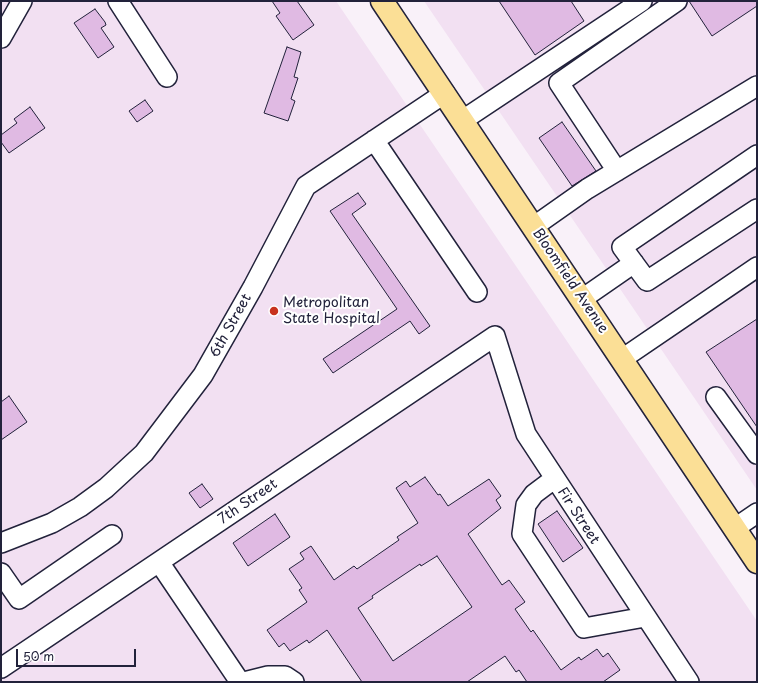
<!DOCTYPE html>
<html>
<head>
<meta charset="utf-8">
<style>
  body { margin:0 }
  #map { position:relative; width:758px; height:683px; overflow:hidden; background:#f9f1f9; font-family:"Playpen Sans",sans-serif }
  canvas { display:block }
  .frame { position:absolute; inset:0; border:2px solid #22223b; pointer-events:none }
  .scale { position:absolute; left:16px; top:649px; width:120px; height:18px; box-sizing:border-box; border:2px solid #22223b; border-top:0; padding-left:5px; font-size:12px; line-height:14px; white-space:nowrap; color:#22223b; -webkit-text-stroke:3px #fff; paint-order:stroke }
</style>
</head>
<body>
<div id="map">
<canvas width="758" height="683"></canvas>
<div class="frame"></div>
<div class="scale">50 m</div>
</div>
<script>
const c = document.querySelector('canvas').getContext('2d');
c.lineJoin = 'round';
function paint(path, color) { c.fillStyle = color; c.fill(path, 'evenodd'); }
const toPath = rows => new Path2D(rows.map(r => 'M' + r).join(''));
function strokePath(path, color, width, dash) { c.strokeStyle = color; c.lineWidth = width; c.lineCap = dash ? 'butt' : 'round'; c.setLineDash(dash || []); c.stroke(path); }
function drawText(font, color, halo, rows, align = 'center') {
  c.font = font + ' "Playpen Sans",sans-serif'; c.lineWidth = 4; c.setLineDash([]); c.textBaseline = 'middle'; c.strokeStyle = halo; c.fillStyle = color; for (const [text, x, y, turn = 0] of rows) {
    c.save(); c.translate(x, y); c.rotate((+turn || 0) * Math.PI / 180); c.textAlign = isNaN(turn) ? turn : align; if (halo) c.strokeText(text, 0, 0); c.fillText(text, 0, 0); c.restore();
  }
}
const built = toPath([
  [1,1,336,1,757,621,757,682,1,682],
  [424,1,757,1,757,490]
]);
const building = toPath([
  [272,1,297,1,314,25,293,40,276,16,280,13,272,1],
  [499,1,571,1,584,21,535,55,499,1],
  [689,1,757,1,757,6,712,36,689,1],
  [95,9,105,22,106,25,101,28,114,47,98,58,74,23,95,9],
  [287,47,301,52,294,77,298,78,291,99,295,101,288,121,264,113,287,47],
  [145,100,153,111,137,122,129,111,145,100],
  [30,107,45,128,9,153,1,142,1,135,17,123,14,119,30,107],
  [562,122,596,171,572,186,539,138,562,122],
  [358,193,366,204,352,214,430,326,419,334,410,321,333,373,323,359,397,309,330,211,358,193],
  [757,319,757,427,706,352,757,319],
  [9,396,27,422,1,440,1,402,9,396],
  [425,477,438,495,440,494,448,506,489,479,501,496,496,500,501,508,468,534,502,585,509,580,525,602,515,609,531,632,533,630,561,670,579,657,581,660,597,649,603,657,608,653,620,670,603,682,527,682,519,670,516,672,505,656,467,682,362,682,327,630,309,643,307,640,290,651,284,643,279,647,267,630,307,602,299,590,302,588,289,569,304,559,300,553,311,546,334,580,354,566,357,569,399,540,397,537,418,523,396,488,406,481,410,487,425,477],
  [437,556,472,607,393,661,358,608,373,598,372,596,420,564,421,566,437,556],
  [202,484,213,499,200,508,189,493,202,484],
  [557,511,583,548,563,562,538,524,557,511],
  [275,514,290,537,248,566,233,543,275,514]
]);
const minor = toPath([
  [118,1,167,77],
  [1,38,22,1],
  [463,120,642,1],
  [374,140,477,292],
  [757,155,622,247,647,281,757,209],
  [617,171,559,83,677,1],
  [533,227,587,189,757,86],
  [582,299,634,263],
  [622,359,757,267],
  [716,397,757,454],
  [554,479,534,494,526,505,522,534,584,628,645,617],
  [735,528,757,513],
  [1,543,52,523,80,507,106,488,144,453,203,375,253,287,306,186,445,93],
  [159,562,240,682],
  [1,573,19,599,112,535],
  [1,668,495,336,526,434,689,682],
  [244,682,268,676,285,676,294,682]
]);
const major = toPath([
  [382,1,757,562]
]);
const markers = [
  [274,311,5,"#c8321e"]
];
const streetNames = [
  ["Bloomfield Avenue",570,281,56],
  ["6th Street",231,326,-61],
  ["7th Street",248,502,-34],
  ["Fir Street",578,516,57]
];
const poiNames = [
  ["Metropolitan",283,303],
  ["State Hospital",283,319]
];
paint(built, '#f2e0f2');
paint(building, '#e0bae3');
strokePath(building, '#22223b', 1);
strokePath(minor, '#22223b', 22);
strokePath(major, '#22223b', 25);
strokePath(minor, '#fff', 19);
strokePath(major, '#fbdf96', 22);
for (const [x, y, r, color] of markers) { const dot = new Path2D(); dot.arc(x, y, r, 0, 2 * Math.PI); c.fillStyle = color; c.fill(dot); strokePath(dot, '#fff', 1.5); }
drawText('14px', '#22223b', '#fff', streetNames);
drawText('14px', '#22223b', '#fff', poiNames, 'left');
</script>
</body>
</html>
